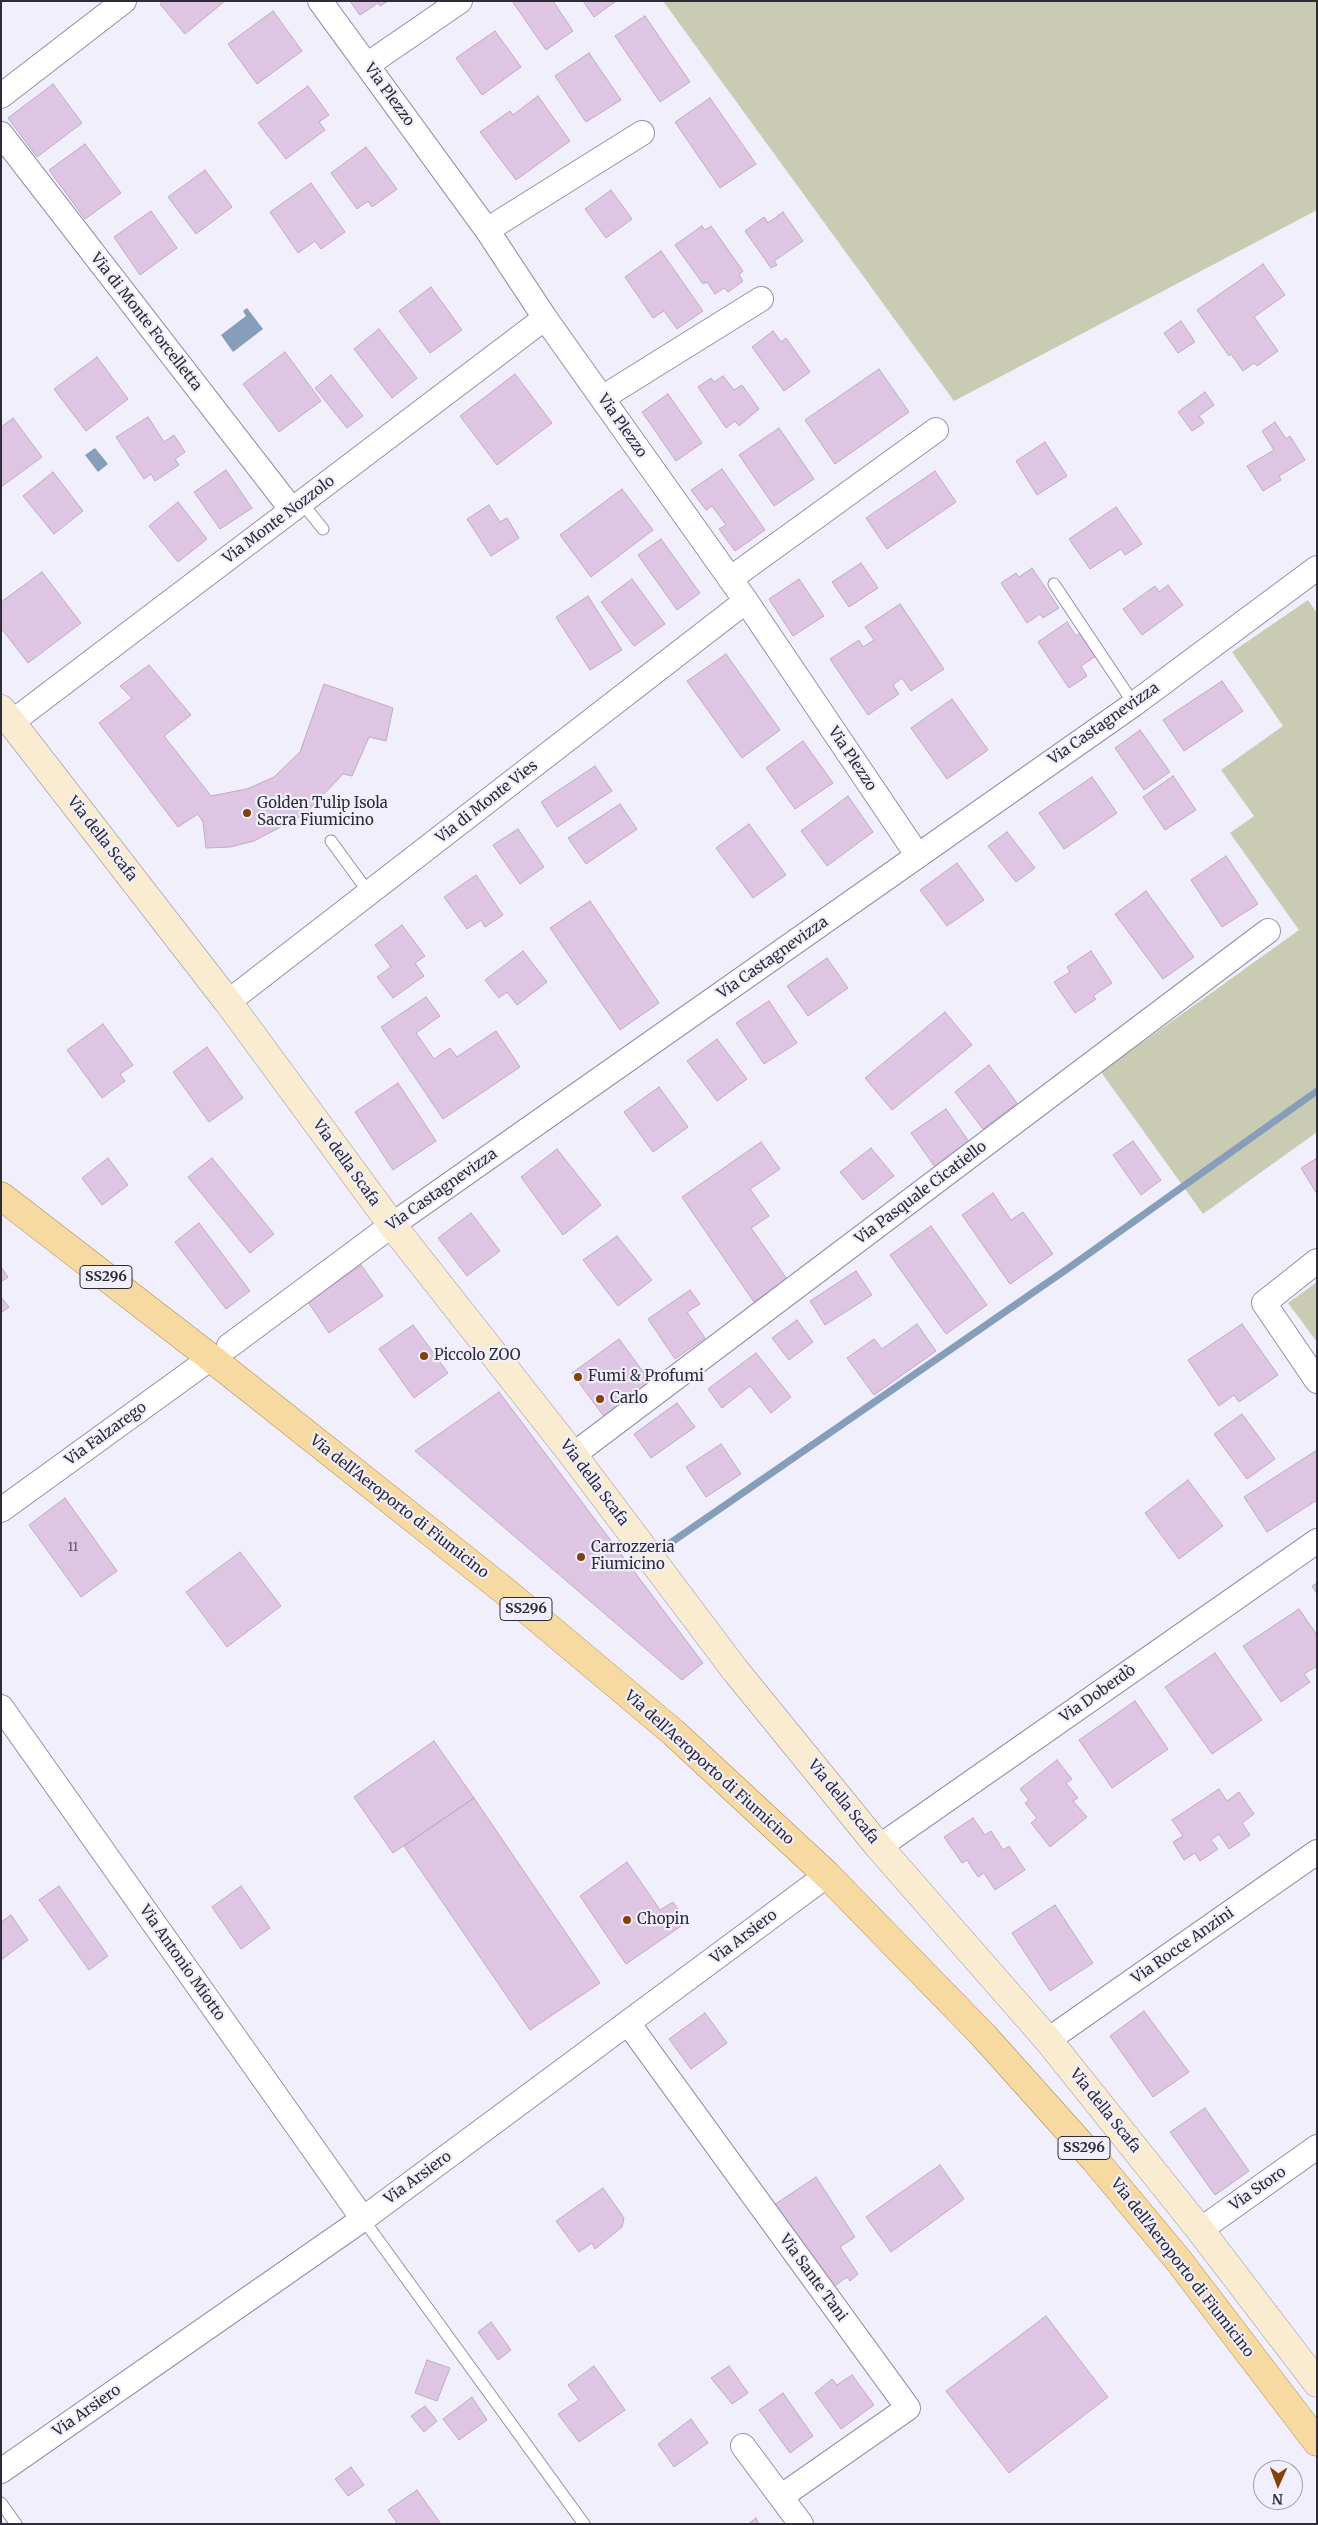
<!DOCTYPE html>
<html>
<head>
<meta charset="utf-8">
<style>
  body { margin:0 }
  #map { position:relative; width:1318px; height:2525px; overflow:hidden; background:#f1effc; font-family:Merriweather,serif }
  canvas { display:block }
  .frame { position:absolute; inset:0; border:2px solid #2e2c38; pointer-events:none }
  .north { position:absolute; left:1253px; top:2460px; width:50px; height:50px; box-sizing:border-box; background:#f1effc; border:1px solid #a3a1ae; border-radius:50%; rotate:182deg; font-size:14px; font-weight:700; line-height:20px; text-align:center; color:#2e2c38 }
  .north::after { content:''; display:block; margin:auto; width:18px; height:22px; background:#824209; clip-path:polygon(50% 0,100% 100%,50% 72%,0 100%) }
</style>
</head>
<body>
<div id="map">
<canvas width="1318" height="2525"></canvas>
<div class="frame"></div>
<div class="north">N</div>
</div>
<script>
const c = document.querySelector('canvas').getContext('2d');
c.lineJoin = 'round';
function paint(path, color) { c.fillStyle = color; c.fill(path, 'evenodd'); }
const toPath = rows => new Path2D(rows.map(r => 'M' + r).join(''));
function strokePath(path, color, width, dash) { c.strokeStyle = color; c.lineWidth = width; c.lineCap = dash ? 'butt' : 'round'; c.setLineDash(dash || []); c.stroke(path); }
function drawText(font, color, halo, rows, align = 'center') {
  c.font = font + ' Merriweather,serif'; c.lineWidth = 4.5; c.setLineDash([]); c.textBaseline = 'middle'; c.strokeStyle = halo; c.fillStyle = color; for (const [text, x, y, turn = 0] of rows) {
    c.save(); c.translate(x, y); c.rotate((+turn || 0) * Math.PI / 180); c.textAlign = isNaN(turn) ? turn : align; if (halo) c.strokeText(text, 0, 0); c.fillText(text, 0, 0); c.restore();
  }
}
const green = toPath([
  [663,1,1317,1,1317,210,954,401],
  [1308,600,1317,613,1317,1132,1203,1214,1101,1072,1299,930,1230,833,1254,816,1221,770,1283,726,1232,652],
  [1317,1282,1317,1342,1288,1303]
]);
const water = toPath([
  [247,308,263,329,233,352,221,335,246,316,243,311],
  [95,448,108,464,98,472,85,455]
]);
const stream = toPath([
  [663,1548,1070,1267,1317,1091]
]);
const building = toPath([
  [163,1,225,1,185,34,160,4,163,1],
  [350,1,388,1,380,6,378,3,360,15,350,1],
  [512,1,553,1,573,31,546,50,512,1],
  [583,1,616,1,594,17,583,1],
  [273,11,302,51,257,84,228,44,273,11],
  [645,16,690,82,660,102,615,36,645,16],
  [495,31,521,67,482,95,456,58,495,31],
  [589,53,621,100,586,122,555,76,589,53],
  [53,84,82,123,37,157,8,118,53,84],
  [308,86,329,115,319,122,325,130,286,159,258,123,308,86],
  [538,96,570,141,516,180,480,132,510,111,513,115,538,96],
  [710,98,756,164,720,188,675,122,710,98],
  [85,144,121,193,85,219,49,170,85,144],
  [366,147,397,189,372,207,368,201,357,209,331,173,366,147],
  [205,170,232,207,196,234,168,197,205,170],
  [311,183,345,232,321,249,315,241,298,253,270,212,311,183],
  [611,190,632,219,606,238,585,209,611,190],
  [151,211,177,248,140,275,114,237,151,211],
  [783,212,803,241,774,261,777,265,771,268,745,231,764,217,768,223,783,212],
  [702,226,705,230,711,226,743,271,739,275,743,281,728,292,724,288,715,294,707,282,703,284,675,245,702,226],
  [661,251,703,311,677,329,664,311,653,318,625,277,661,251],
  [1263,264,1285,295,1254,317,1278,351,1257,366,1254,363,1243,371,1231,354,1229,356,1197,310,1263,264],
  [431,287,462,330,430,353,399,311,431,287],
  [1181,321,1195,342,1178,353,1164,333,1181,321],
  [379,329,417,378,392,398,354,349,379,329],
  [773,331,781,342,786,338,810,372,784,391,752,347,773,331],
  [285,352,321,401,279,432,243,384,285,352],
  [97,357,128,399,86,431,54,389,97,357],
  [879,369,909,412,835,464,805,420,879,369],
  [515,374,552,423,497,465,460,416,515,374],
  [331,375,363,416,347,428,315,388,331,375],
  [723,376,734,390,742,385,759,409,739,426,735,421,726,428,698,387,711,378,714,382,723,376],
  [1205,392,1214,405,1199,416,1204,423,1192,431,1178,412,1205,392],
  [668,394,702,443,676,461,642,412,668,394],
  [148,417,164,442,174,435,185,452,175,459,179,465,155,481,151,474,144,479,116,437,148,417],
  [13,418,42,457,1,487,1,427,13,418],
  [1275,422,1286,439,1290,436,1305,460,1279,476,1281,480,1263,491,1247,466,1274,450,1262,431,1275,422],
  [779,428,814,479,774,506,739,455,779,428],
  [1045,442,1067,476,1037,495,1016,461,1045,442],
  [722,469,765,530,735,551,719,529,726,525,712,506,706,510,691,490,722,469],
  [226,470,252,508,220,529,194,492,226,470],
  [935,471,956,502,887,549,866,518,935,471],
  [53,472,83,511,54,534,23,496,53,472],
  [622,489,653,530,591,577,560,535,622,489],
  [178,502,207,539,178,562,149,526,178,502],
  [489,505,500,522,507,518,519,538,491,556,467,519,489,505],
  [1116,507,1142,544,1125,555,1121,549,1090,569,1069,539,1116,507],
  [661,539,700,593,677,610,638,555,661,539],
  [861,563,878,588,849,607,832,582,861,563],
  [1032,568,1059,608,1043,618,1040,614,1027,623,1001,583,1016,573,1019,577,1032,568],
  [42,572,81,623,28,663,1,628,1,602,42,572],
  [632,579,665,624,634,646,601,602,632,579],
  [799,579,824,616,793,636,769,599,799,579],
  [1168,585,1183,605,1142,635,1123,609,1155,586,1159,592,1168,585],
  [588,596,622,650,590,670,556,617,588,596],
  [900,604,944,669,911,691,902,678,893,685,899,694,868,715,830,659,859,640,863,647,874,640,865,627,900,604],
  [1067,622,1076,636,1080,633,1096,656,1081,666,1087,676,1069,688,1038,642,1067,622],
  [726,654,780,730,742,758,687,681,726,654],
  [149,665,191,715,164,736,211,796,247,789,274,777,300,752,324,684,393,708,386,741,369,737,352,776,343,774,305,814,254,841,230,847,206,848,203,822,198,814,178,827,99,723,132,698,120,686,149,665],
  [1222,681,1243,711,1184,751,1163,720,1222,681],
  [952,699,988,750,947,779,911,728,952,699],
  [1140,730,1170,772,1144,790,1115,748,1140,730],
  [803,741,833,783,795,809,766,768,803,741],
  [595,766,612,791,557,827,541,802,595,766],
  [1173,776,1196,810,1165,830,1143,797,1173,776],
  [1092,777,1117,813,1064,849,1039,813,1092,777],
  [848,796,873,832,827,866,801,831,848,796],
  [620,804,637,829,586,864,568,838,620,804],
  [749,824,786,875,753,898,716,848,749,824],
  [518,829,544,867,520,884,493,845,518,829],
  [1007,832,1035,868,1016,882,988,846,1007,832],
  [1226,856,1258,904,1222,927,1191,880,1226,856],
  [957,863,984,900,947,926,920,890,957,863],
  [476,875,503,915,485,927,481,920,467,929,444,897,476,875],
  [1146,891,1194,957,1163,979,1115,914,1146,891],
  [590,901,659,1003,620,1030,550,928,590,901],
  [402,925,425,956,415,963,424,976,393,998,377,977,391,967,375,945,402,925],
  [523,951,547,982,517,1005,507,992,499,998,485,980,523,951],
  [1091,951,1112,983,1093,996,1096,999,1075,1013,1054,982,1070,972,1067,967,1091,951],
  [827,958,848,988,808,1016,787,986,827,958],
  [426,997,440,1016,416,1033,434,1059,450,1048,457,1057,496,1031,520,1067,443,1119,381,1027,426,997],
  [769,1001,797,1043,764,1064,736,1023,769,1001],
  [945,1012,972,1045,892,1110,865,1078,945,1012],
  [103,1024,133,1065,120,1074,125,1081,102,1098,67,1050,103,1024],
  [717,1039,747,1079,717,1101,687,1061,717,1039],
  [207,1047,243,1098,209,1122,173,1072,207,1047],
  [989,1065,1017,1103,983,1129,955,1092,989,1065],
  [398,1083,436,1141,393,1170,355,1112,398,1083],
  [659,1087,688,1127,653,1152,624,1112,659,1087],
  [946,1109,970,1143,935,1167,911,1133,946,1109],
  [1133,1141,1161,1180,1141,1195,1113,1155,1133,1141],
  [761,1142,780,1169,750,1189,769,1216,751,1228,787,1279,754,1302,682,1197,761,1142],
  [871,1148,894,1176,863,1200,840,1172,871,1148],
  [557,1149,601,1205,563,1235,521,1177,557,1149],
  [108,1158,128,1185,102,1205,82,1178,108,1158],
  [212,1158,274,1234,250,1253,188,1177,212,1158],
  [1317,1158,1317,1194,1301,1168,1317,1158],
  [993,1193,1011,1220,1023,1212,1053,1254,1010,1284,962,1215,993,1193],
  [471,1213,500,1251,467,1276,438,1238,471,1213],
  [199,1223,250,1291,226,1309,175,1242,199,1223],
  [931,1226,987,1305,946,1334,890,1255,931,1226],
  [617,1236,652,1280,618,1306,583,1260,617,1236],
  [361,1265,383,1296,329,1333,308,1302,361,1265],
  [1,1267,8,1277,1,1282,1,1267],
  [856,1271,872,1295,825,1325,810,1301,856,1271],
  [690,1290,700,1304,687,1312,705,1338,675,1359,648,1319,690,1290],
  [1,1297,9,1307,1,1313,1,1297],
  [797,1320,813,1342,789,1360,772,1338,797,1320],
  [917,1324,936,1351,874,1395,847,1358,874,1339,882,1349,917,1324],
  [1242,1324,1278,1375,1239,1402,1234,1395,1219,1406,1188,1360,1242,1324],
  [413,1325,448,1373,414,1398,379,1349,413,1325],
  [619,1339,652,1384,605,1418,572,1373,619,1339],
  [756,1353,791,1397,771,1413,750,1386,722,1408,708,1389,756,1353],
  [499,1392,703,1663,682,1680,415,1451,499,1392],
  [677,1403,695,1427,651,1458,634,1434,677,1403],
  [1242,1414,1275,1459,1247,1479,1214,1434,1242,1414],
  [721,1444,741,1474,706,1497,686,1467,721,1444],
  [1317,1450,1317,1500,1267,1532,1244,1497,1317,1450],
  [1188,1480,1223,1526,1179,1559,1145,1513,1188,1480],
  [65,1498,117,1571,81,1597,29,1525,65,1498],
  [240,1552,281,1606,227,1647,186,1592,240,1552],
  [1317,1583,1317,1594,1312,1586,1317,1583],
  [1299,1609,1317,1635,1317,1666,1304,1674,1310,1682,1281,1702,1243,1646,1299,1609],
  [1215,1653,1262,1720,1212,1754,1165,1687,1215,1653],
  [1135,1701,1168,1749,1112,1788,1079,1740,1135,1701],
  [434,1741,474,1798,393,1853,354,1797,434,1741],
  [1057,1760,1072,1779,1066,1783,1078,1798,1073,1801,1087,1817,1050,1847,1031,1823,1037,1818,1025,1803,1029,1800,1020,1789,1057,1760],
  [1219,1789,1227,1801,1239,1792,1254,1814,1242,1823,1250,1835,1229,1849,1219,1834,1211,1840,1218,1849,1200,1861,1195,1853,1184,1860,1173,1842,1183,1836,1172,1820,1219,1789],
  [474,1798,600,1983,530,2030,404,1846,474,1798],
  [973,1818,985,1835,991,1831,1003,1850,1009,1846,1025,1870,995,1890,984,1873,978,1877,967,1860,962,1863,944,1837,973,1818],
  [627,1862,660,1910,673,1902,687,1922,626,1964,580,1896,627,1862],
  [59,1886,108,1956,89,1970,39,1900,59,1886],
  [241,1886,270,1928,241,1949,212,1907,241,1886],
  [1055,1905,1093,1963,1050,1991,1012,1933,1055,1905],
  [11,1915,28,1940,1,1960,1,1922,11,1915],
  [1144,2011,1189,2072,1153,2097,1110,2036,1144,2011],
  [705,2013,727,2043,691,2069,669,2039,705,2013],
  [1205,2108,1249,2171,1215,2195,1170,2132,1205,2108],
  [940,2165,964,2199,891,2252,866,2217,940,2165],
  [816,2177,855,2237,840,2247,858,2274,850,2281,847,2277,829,2290,771,2207,816,2177],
  [603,2188,624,2218,622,2227,595,2249,592,2243,579,2252,556,2221,603,2188],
  [1046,2316,1108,2397,1009,2473,946,2391,1046,2316],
  [491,2322,511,2350,498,2360,478,2332,491,2322],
  [427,2360,450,2368,437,2401,415,2393,427,2360],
  [594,2366,625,2410,579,2442,558,2414,579,2400,568,2385,594,2366],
  [729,2366,748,2393,732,2404,711,2378,729,2366],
  [852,2375,874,2405,841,2429,815,2393,832,2379,837,2385,852,2375],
  [783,2393,813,2436,790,2453,759,2410,783,2393],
  [472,2397,487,2420,459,2440,443,2419,472,2397],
  [425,2406,437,2421,424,2432,411,2416,425,2406],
  [691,2419,708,2443,674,2467,658,2444,691,2419],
  [351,2467,364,2485,348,2496,335,2479,351,2467],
  [417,2490,441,2524,398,2524,388,2510,417,2490],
  [756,2518,759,2524,748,2524,756,2518]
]);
const lane = toPath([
  [302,503,323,529],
  [1054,584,1134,704],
  [331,841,369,893],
  [363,2219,584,2524],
  [1,2503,16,2524]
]);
const street = toPath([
  [320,1,487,230,545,318,746,601,918,856],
  [367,65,460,1],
  [1,96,124,1],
  [1,134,292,510],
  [487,230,642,133],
  [602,398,761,299],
  [730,579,936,430],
  [12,722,545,318],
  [228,1002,746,601],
  [1317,1261,1264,1303,1317,1381],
  [229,1346,392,1225,1134,704,1317,568],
  [573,1455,1268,931],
  [1,1510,211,1358],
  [1,1707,363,2219],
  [879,1847,1317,1541],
  [628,2023,908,2408,782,2496],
  [1048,2040,1317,1852],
  [1200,2230,1317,2147],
  [743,2446,801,2524],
  [1,2471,363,2219,827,1875]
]);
const secondary = toPath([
  [1,709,228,1002,392,1225,573,1455,735,1670,879,1847,1048,2040,1200,2230,1317,2383]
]);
const primary = toPath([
  [1,1196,211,1358,506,1592,674,1733,827,1875,983,2035,1095,2160,1179,2261,1317,2442]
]);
const markers = [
  [247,813,5,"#824209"],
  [424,1356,5,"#824209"],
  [578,1377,5,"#824209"],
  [600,1399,5,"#824209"],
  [581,1557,5,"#824209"],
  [627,1920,5,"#824209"]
];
const numberNames = [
  ["11",73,1548]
];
const shields = [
  [106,1277,52],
  [526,1609,52],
  [1084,2148,52]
];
const shieldNames = [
  ["SS296",106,1277],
  ["SS296",526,1609],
  ["SS296",1084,2148]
];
const streetNames = [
  ["Via Plezzo",389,95,54],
  ["Via di Monte Forcelletta",146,322,52],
  ["Via Plezzo",622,426,55],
  ["Via Monte Nozzolo",279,520,-37],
  ["Via Castagnevizza",1104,724,-35],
  ["Via Plezzo",852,759,56],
  ["Via di Monte Vies",487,802,-38],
  ["Via della Scafa",102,839,52],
  ["Via Castagnevizza",773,958,-35],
  ["Via della Scafa",346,1163,54],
  ["Via Castagnevizza",442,1190,-35],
  ["Via Pasquale Cicatiello",921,1193,-37],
  ["Via Falzarego",106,1434,-36],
  ["Via della Scafa",594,1483,53],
  ["Via dell'Aeroporto di Fiumicino",399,1507,38],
  ["Via Doberdò",1098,1694,-35],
  ["Via dell'Aeroporto di Fiumicino",709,1768,42],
  ["Via della Scafa",843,1802,51],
  ["Via Arsiero",744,1937,-37],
  ["Via Rocce Anzini",1183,1946,-35],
  ["Via Antonio Miotto",182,1963,55],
  ["Via della Scafa",1105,2111,51],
  ["Via Arsiero",418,2178,-36],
  ["Via Storo",1258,2189,-35],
  ["Via dell'Aeroporto di Fiumicino",1182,2268,52],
  ["Via Sante Tani",813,2278,54],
  ["Via Arsiero",87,2411,-35]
];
const poiNames = [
  ["Golden Tulip Isola",257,804],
  ["Sacra Fiumicino",257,821],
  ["Piccolo ZOO",434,1356],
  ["Fumi & Profumi",588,1377],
  ["Carlo",610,1399],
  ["Carrozzeria",591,1548],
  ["Fiumicino",591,1565],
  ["Chopin",637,1920]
];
paint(green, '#c9ccb3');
paint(water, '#879ebb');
strokePath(stream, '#879ebb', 7);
paint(building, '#dec5e3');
strokePath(building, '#bfaac3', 1);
strokePath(lane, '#948fac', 13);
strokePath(street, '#948fac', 26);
strokePath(secondary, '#948fac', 29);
strokePath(primary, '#ac8d54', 29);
strokePath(lane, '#fff', 11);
strokePath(street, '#fff', 24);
strokePath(secondary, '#faecd0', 28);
strokePath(primary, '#f6daa1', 28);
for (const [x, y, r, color] of markers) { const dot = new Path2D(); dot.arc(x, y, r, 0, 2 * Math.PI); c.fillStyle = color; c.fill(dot); strokePath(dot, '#f1effc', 2); }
drawText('12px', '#5a5263', null, numberNames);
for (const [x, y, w] of shields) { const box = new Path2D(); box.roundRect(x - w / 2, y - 11.5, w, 23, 4); c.fillStyle = '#f1effc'; c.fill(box); strokePath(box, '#2e2c38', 1); }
drawText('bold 14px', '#2e2c38', null, shieldNames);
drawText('15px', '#2e2c38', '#f1effc', streetNames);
drawText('15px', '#2e2c38', '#f1effc', poiNames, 'left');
</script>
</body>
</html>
